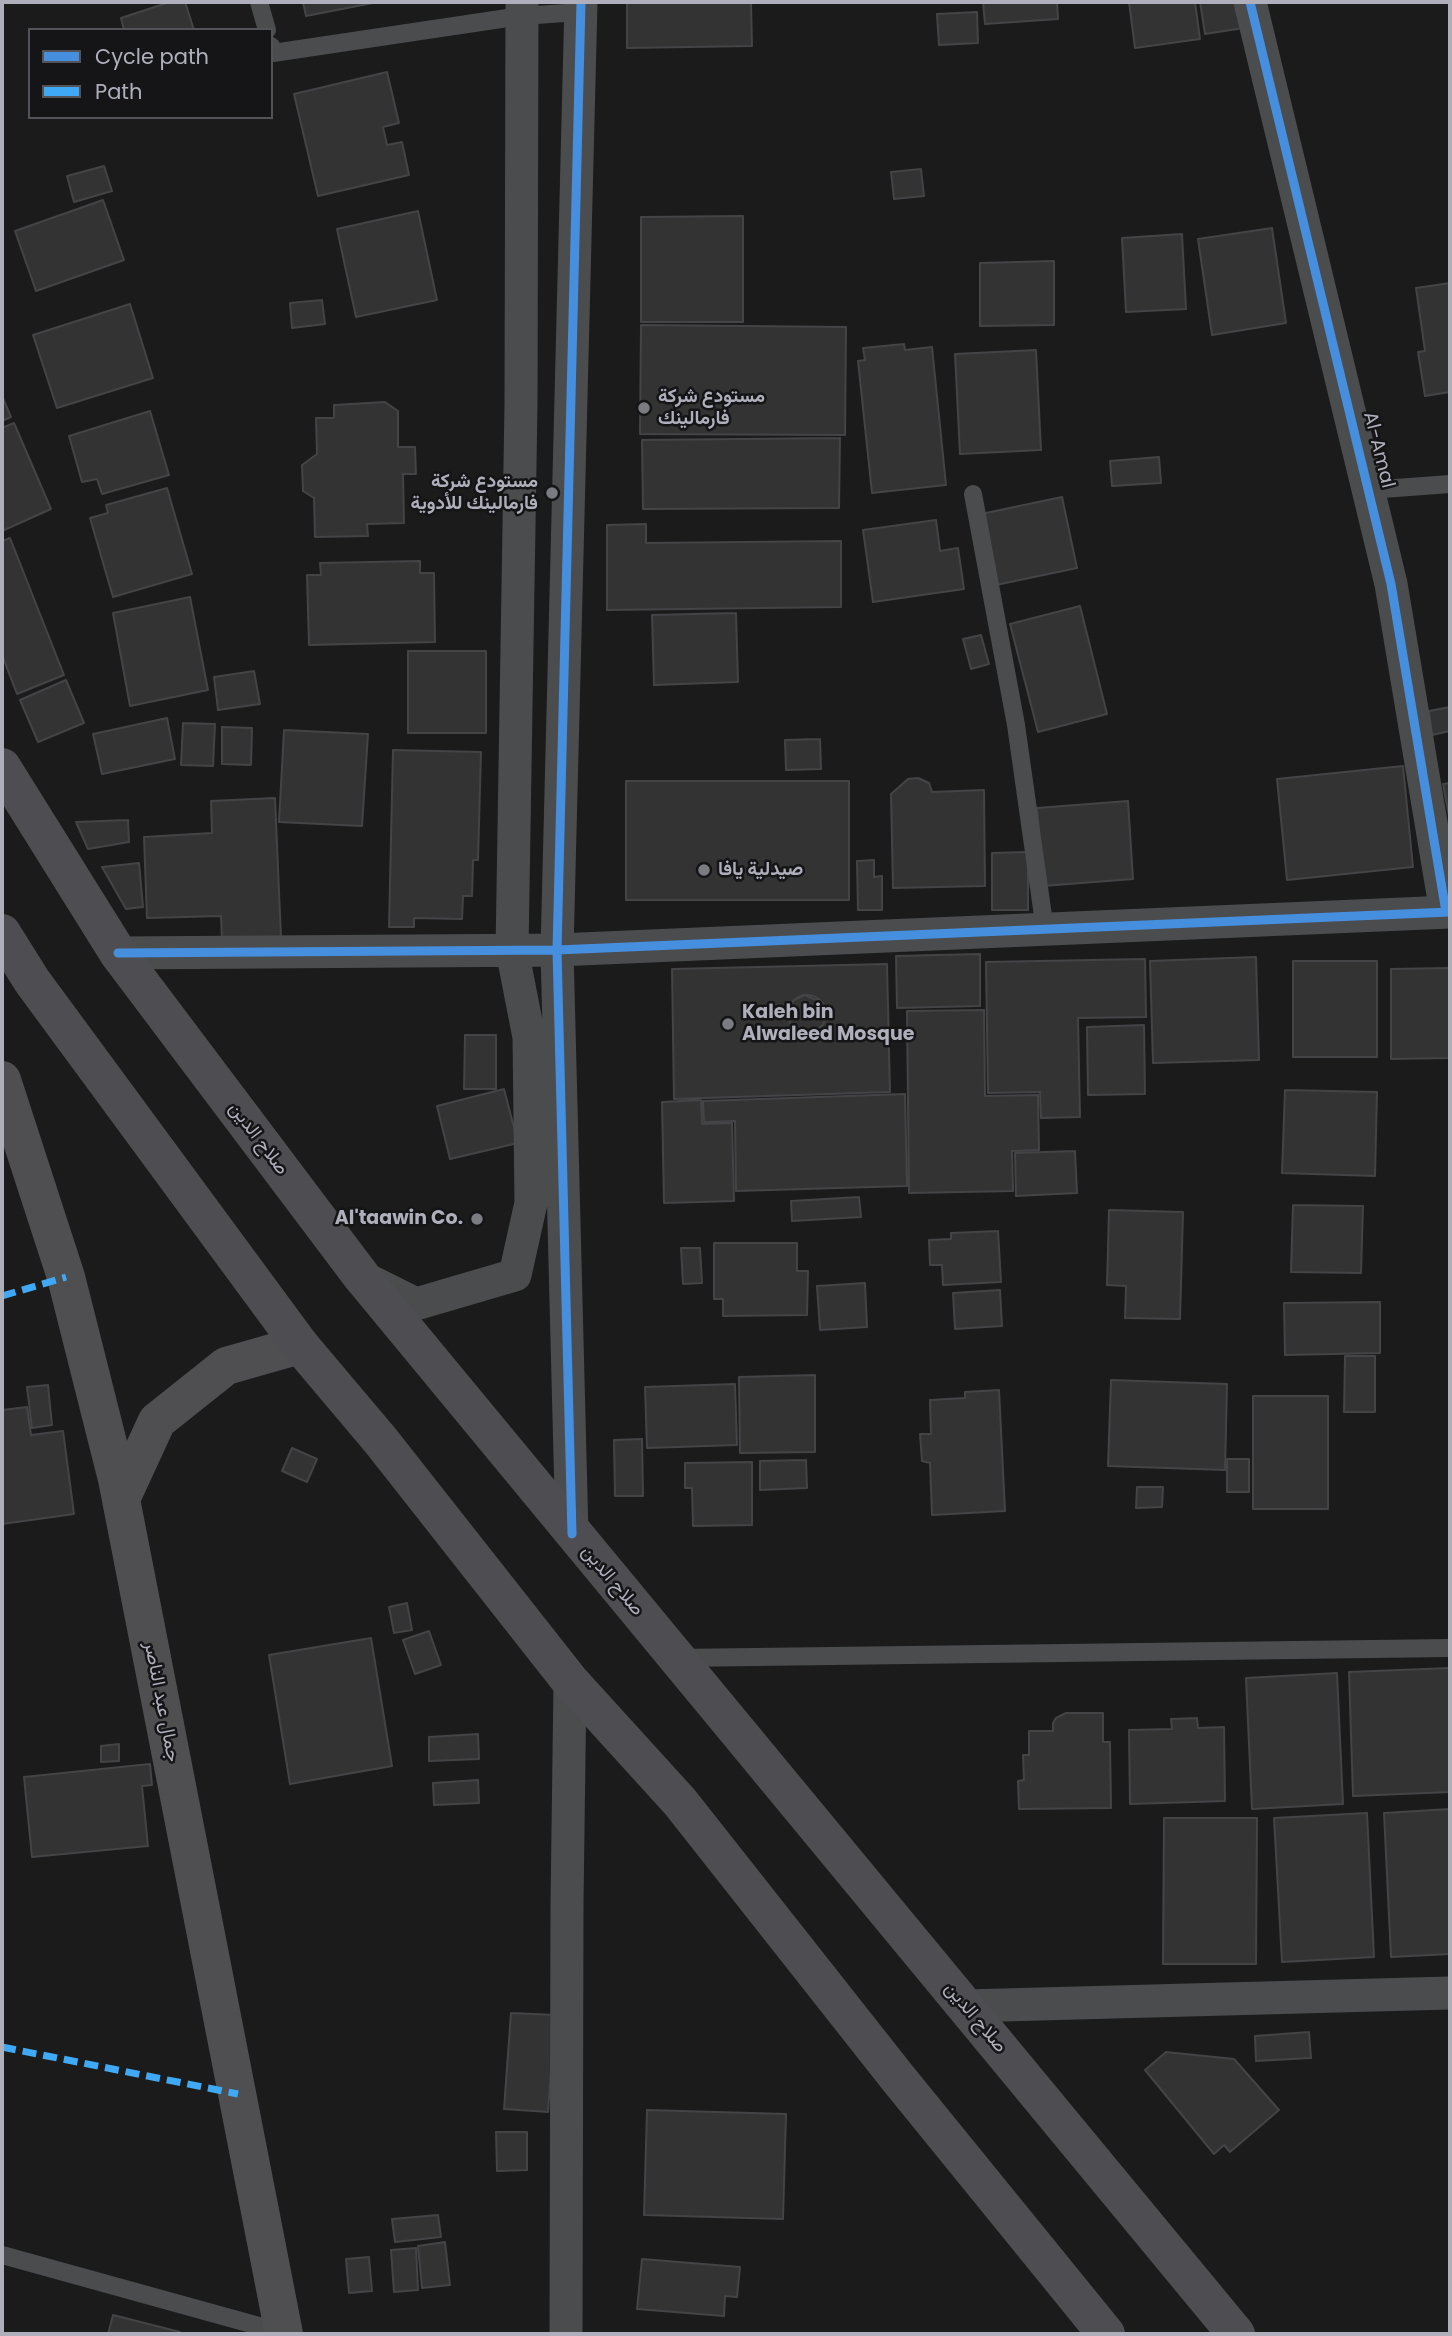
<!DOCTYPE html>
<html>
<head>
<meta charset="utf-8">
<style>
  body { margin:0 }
  #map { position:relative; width:1452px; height:2336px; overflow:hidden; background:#1b1b1b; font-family:Poppins,sans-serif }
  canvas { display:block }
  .frame { position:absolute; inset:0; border:4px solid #aeafba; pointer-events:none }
  .legend { position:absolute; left:28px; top:28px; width:245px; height:91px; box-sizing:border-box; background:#151517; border:2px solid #525358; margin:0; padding:9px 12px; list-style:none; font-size:21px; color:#aeafba }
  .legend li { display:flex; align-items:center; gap:14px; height:35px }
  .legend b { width:35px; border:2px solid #525358 }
</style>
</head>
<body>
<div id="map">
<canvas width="1452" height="2336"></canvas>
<div class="frame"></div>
<ul class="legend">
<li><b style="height:9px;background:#468fdf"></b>Cycle path</li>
<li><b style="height:9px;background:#3fa9f5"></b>Path</li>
</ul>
</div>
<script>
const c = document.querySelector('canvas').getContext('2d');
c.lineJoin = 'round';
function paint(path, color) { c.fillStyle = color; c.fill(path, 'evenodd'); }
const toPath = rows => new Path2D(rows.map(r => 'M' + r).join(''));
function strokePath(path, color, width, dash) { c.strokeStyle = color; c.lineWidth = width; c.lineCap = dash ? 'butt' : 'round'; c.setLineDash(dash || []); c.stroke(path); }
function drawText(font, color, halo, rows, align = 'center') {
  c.font = font + ' Poppins,Vazirmatn,sans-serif'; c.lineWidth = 5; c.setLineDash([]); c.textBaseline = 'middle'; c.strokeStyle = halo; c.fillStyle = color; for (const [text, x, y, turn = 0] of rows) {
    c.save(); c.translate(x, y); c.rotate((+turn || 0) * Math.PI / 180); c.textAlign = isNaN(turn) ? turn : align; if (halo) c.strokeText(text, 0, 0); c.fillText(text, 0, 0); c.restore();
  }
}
const building = toPath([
  [170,2,185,2,194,30,124,30,121,18,170,2],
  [303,2,373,2,373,3,306,16,303,2],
  [627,2,751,2,752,46,627,48,627,2],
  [983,2,1057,2,1058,19,985,24,983,2],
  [1129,2,1195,2,1200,39,1135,48,1129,2],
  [1200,2,1240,2,1244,28,1205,34,1200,2],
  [977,12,978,43,939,45,937,14,977,12],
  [387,72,399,123,383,127,387,145,402,142,409,175,318,196,294,94,387,72],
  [104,166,112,191,74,202,67,176,104,166],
  [921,169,924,196,894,199,891,172,921,169],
  [103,200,124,260,36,291,15,231,103,200],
  [418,211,437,300,356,317,337,229,418,211],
  [743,216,743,322,641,322,641,217,743,216],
  [1272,228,1286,323,1212,335,1198,239,1272,228],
  [1182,234,1186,309,1126,312,1122,238,1182,234],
  [1054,261,1054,325,980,326,980,263,1054,261],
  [1450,283,1450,392,1425,396,1418,352,1425,351,1416,288,1450,283],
  [322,300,325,324,292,328,290,303,322,300],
  [130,304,153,378,57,408,33,335,130,304],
  [641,325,846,327,845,435,640,434,641,325],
  [904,344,905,350,932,347,946,485,872,493,858,361,865,360,863,348,904,344],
  [1036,350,1041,450,960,454,955,354,1036,350],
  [2,396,11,417,2,421,2,396],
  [385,402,398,411,398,447,415,447,416,474,403,474,404,523,367,524,368,536,315,537,314,498,303,491,302,465,317,454,316,418,334,418,334,405,385,402],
  [150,411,169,475,102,494,97,479,82,482,69,436,150,411],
  [14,423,51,509,2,531,2,428,14,423],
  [840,438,839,508,643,509,642,440,840,438],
  [1159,457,1161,483,1112,486,1110,461,1159,457],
  [167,488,192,574,113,597,90,518,108,513,106,505,167,488],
  [1062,497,1077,568,996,585,981,514,1062,497],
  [936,520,940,551,958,548,964,589,873,602,863,530,936,520],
  [646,524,646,543,841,541,841,607,607,610,607,525,646,524],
  [10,538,64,675,17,694,2,655,2,541,10,538],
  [420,561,420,573,434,573,435,642,309,645,307,575,321,575,320,563,420,561],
  [190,597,208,690,130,706,113,613,190,597],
  [1080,606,1107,714,1038,732,1010,624,1080,606],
  [736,613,738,682,654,685,652,615,736,613],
  [981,635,989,664,971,669,963,639,981,635],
  [408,651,486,651,486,733,408,733,408,651],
  [254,671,260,704,218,710,214,677,254,671],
  [66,680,84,723,38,742,20,700,66,680],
  [1450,707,1450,731,1432,735,1429,711,1450,707],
  [167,718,175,759,102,774,93,734,167,718],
  [183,723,215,724,213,766,181,765,183,723],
  [222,727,252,728,251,765,222,764,222,727],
  [284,730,368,734,362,826,279,822,284,730],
  [820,739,821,769,786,770,785,740,820,739],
  [393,750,481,752,478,860,473,860,472,896,463,896,462,919,414,918,414,927,389,927,393,750],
  [1403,766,1413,867,1287,880,1277,779,1403,766],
  [918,778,929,783,932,792,984,790,985,886,893,888,891,794,908,779,918,778],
  [626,781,849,781,849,900,626,900,626,781],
  [1450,783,1450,821,1443,784,1450,783],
  [275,798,281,938,222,940,221,916,147,918,144,837,212,833,211,801,275,798],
  [1128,801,1133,879,1043,886,1037,808,1128,801],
  [128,820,129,842,88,849,76,822,128,820],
  [1028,852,1028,910,992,910,992,853,1028,852],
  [874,860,874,877,882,876,882,910,858,910,857,861,874,860],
  [139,863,143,907,126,909,102,867,139,863],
  [980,954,980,1006,897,1008,896,956,980,954],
  [1256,957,1259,1060,1153,1063,1150,961,1256,957],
  [1145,959,1146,1017,1078,1018,1080,1117,1041,1118,1040,1092,988,1093,986,962,1145,959],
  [1293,961,1377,961,1377,1057,1293,1057,1293,961],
  [887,964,890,1092,674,1099,672,969,887,964],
  [805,995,821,1002,826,1013,823,1025,812,1032,805,1033,800,1032,790,1024,788,1011,794,1000,805,995],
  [1450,968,1450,1058,1391,1059,1391,969,1450,968],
  '788 1014a19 19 0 1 1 38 0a19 19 0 1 1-38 0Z',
  [984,1010,985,1096,1038,1095,1039,1150,1012,1151,1013,1191,909,1193,907,1011,984,1010],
  [1144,1025,1145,1094,1088,1095,1087,1027,1144,1025],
  [465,1035,496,1035,496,1089,464,1089,465,1035],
  [504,1089,518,1143,450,1159,437,1106,504,1089],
  [1285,1090,1377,1092,1375,1176,1282,1173,1285,1090],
  [905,1094,907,1186,736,1191,735,1121,704,1122,703,1101,905,1094],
  [701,1100,702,1124,732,1123,734,1201,664,1203,662,1102,701,1100],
  [1075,1151,1077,1193,1016,1196,1015,1153,1075,1151],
  [859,1197,861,1217,792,1221,791,1201,859,1197],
  [1293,1205,1363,1206,1361,1273,1291,1272,1293,1205],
  [1109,1210,1183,1212,1180,1319,1125,1318,1126,1286,1107,1285,1109,1210],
  [998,1231,1001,1282,943,1285,942,1265,930,1265,929,1240,951,1239,951,1233,998,1231],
  [714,1243,797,1243,797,1271,808,1271,807,1315,723,1316,723,1299,714,1299,714,1243],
  [681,1248,700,1248,702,1283,683,1284,681,1248],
  [865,1283,867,1327,820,1330,817,1286,865,1283],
  [1000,1290,1002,1326,955,1329,953,1293,1000,1290],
  [1380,1302,1380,1353,1285,1355,1284,1303,1380,1302],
  [1345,1356,1375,1356,1375,1412,1344,1412,1345,1356],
  [815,1375,815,1452,740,1453,739,1377,815,1375],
  [1111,1380,1227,1384,1225,1470,1108,1466,1111,1380],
  [735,1384,737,1445,647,1448,645,1387,735,1384],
  [48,1385,52,1425,32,1428,27,1387,48,1385],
  [999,1390,1005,1511,932,1515,930,1463,922,1461,920,1434,931,1434,930,1400,965,1398,965,1392,999,1390],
  [1253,1396,1328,1396,1328,1509,1253,1509,1253,1396],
  [27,1407,31,1435,63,1431,74,1514,2,1524,2,1410,27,1407],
  [642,1439,643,1496,615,1496,614,1440,642,1439],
  [292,1448,317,1459,307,1482,282,1471,292,1448],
  [1227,1459,1249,1459,1249,1492,1227,1492,1227,1459],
  [806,1460,807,1488,760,1490,760,1461,806,1460],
  [752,1462,752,1525,693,1526,692,1488,685,1488,685,1463,752,1462],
  [1137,1487,1163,1487,1162,1507,1136,1508,1137,1487],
  [407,1603,412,1630,394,1633,389,1607,407,1603],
  [429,1631,441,1665,415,1674,403,1640,429,1631],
  [371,1638,392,1766,290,1784,269,1655,371,1638],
  [1450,1668,1450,1792,1353,1796,1349,1672,1450,1668],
  [1337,1673,1343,1804,1252,1809,1246,1678,1337,1673],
  [1066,1713,1103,1713,1103,1742,1110,1742,1111,1808,1019,1809,1018,1781,1024,1780,1023,1755,1029,1755,1029,1731,1053,1731,1053,1723,1056,1718,1066,1713],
  [1197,1718,1198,1728,1224,1727,1225,1801,1130,1804,1129,1730,1172,1729,1171,1719,1197,1718],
  [478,1734,479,1759,429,1761,429,1737,478,1734],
  [119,1744,119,1761,101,1762,101,1746,119,1744],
  [150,1764,152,1785,142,1786,148,1846,32,1857,24,1777,150,1764],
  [478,1780,479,1803,434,1805,433,1783,478,1780],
  [1450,1809,1450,1954,1391,1957,1384,1813,1450,1809],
  [1367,1813,1374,1957,1282,1962,1274,1818,1367,1813],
  [1164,1818,1257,1818,1256,1964,1163,1964,1164,1818],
  [511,2013,555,2015,548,2112,504,2109,511,2013],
  [1309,2032,1311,2058,1256,2061,1255,2036,1309,2032],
  [1166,2052,1234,2059,1279,2110,1230,2152,1224,2145,1214,2154,1145,2070,1166,2052],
  [647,2110,786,2114,783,2219,644,2215,647,2110],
  [496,2132,527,2132,527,2170,497,2171,496,2132],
  [438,2215,441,2237,395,2242,392,2219,438,2215],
  [445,2242,450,2285,422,2288,418,2246,445,2242],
  [416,2248,418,2290,394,2292,391,2250,416,2248],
  [369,2257,372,2291,349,2293,346,2259,369,2257],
  [642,2259,740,2267,737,2297,725,2296,724,2316,637,2309,642,2259],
  [113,2315,180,2332,179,2334,108,2334,113,2315]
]);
const lane = toPath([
  [259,2,267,30],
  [271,46,273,53,521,16,580,12],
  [1369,490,1450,484],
  [973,494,1016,725,1045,930],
  [677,1658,1450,1648],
  [2,2255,284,2333]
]);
const street = toPath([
  [1250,2,1391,584,1446,912],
  [118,953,557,950,1450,912],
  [366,1279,416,1304,515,1275,531,1203,529,1037,512,950,521,404,522,2],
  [572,1534,557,950,581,2],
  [965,2006,1450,1993],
  [566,2334,567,1904,570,1681]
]);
const secondary = toPath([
  [2,1080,66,1277,117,1479,284,2334],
  [121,1499,157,1421,226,1366,300,1345]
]);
const highway = toPath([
  [2,767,118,953,362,1277,1236,2334],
  [2,933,32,981,300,1345,381,1441,570,1681,680,1802,897,2077,1106,2334]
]);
const quiet = toPath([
  [2,1296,66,1277],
  [2,2047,238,2094]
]);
const cycleway = toPath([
  [1250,2,1391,584,1446,912],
  [118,953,557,950,1450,912],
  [572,1534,557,950,581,2]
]);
const markers = [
  [644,408,7,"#7b7b82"],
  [552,493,7,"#7b7b82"],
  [704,870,7,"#7b7b82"],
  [728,1024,7,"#7b7b82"],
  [477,1219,7,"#7b7b82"]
];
const poiNames = [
  ["مستودع شركة",658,397],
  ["فارمالينك",658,419],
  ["مستودع شركة",538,482,"right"],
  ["فارمالينك للأدوية",538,504,"right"],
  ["صيدلية يافا",718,870],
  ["Kaleh bin",742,1013],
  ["Alwaleed Mosque",742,1035],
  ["Al'taawin Co.",463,1219,"right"]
];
const streetNames = [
  ["Al-Amal",1378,450,76],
  ["صلاح الدين",258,1139,53],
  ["صلاح الدين",612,1581,50],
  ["جمال عبد الناصر",161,1702,79],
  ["صلاح الدين",975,2018,50]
];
paint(building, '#333');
strokePath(building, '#444447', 2);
strokePath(lane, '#4b4c4e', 18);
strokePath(street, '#4b4c4e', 33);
strokePath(secondary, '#4f4f52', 38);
strokePath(highway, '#4e4d51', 38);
strokePath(quiet, '#3fa9f5', 7, [14, 7]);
strokePath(cycleway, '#468fdf', 9);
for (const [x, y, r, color] of markers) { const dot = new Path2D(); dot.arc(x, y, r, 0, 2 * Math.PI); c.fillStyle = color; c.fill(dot); strokePath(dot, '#151517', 2.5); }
drawText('bold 19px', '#aeafba', '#151517', poiNames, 'left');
drawText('19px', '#aeafba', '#151517', streetNames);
</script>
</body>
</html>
